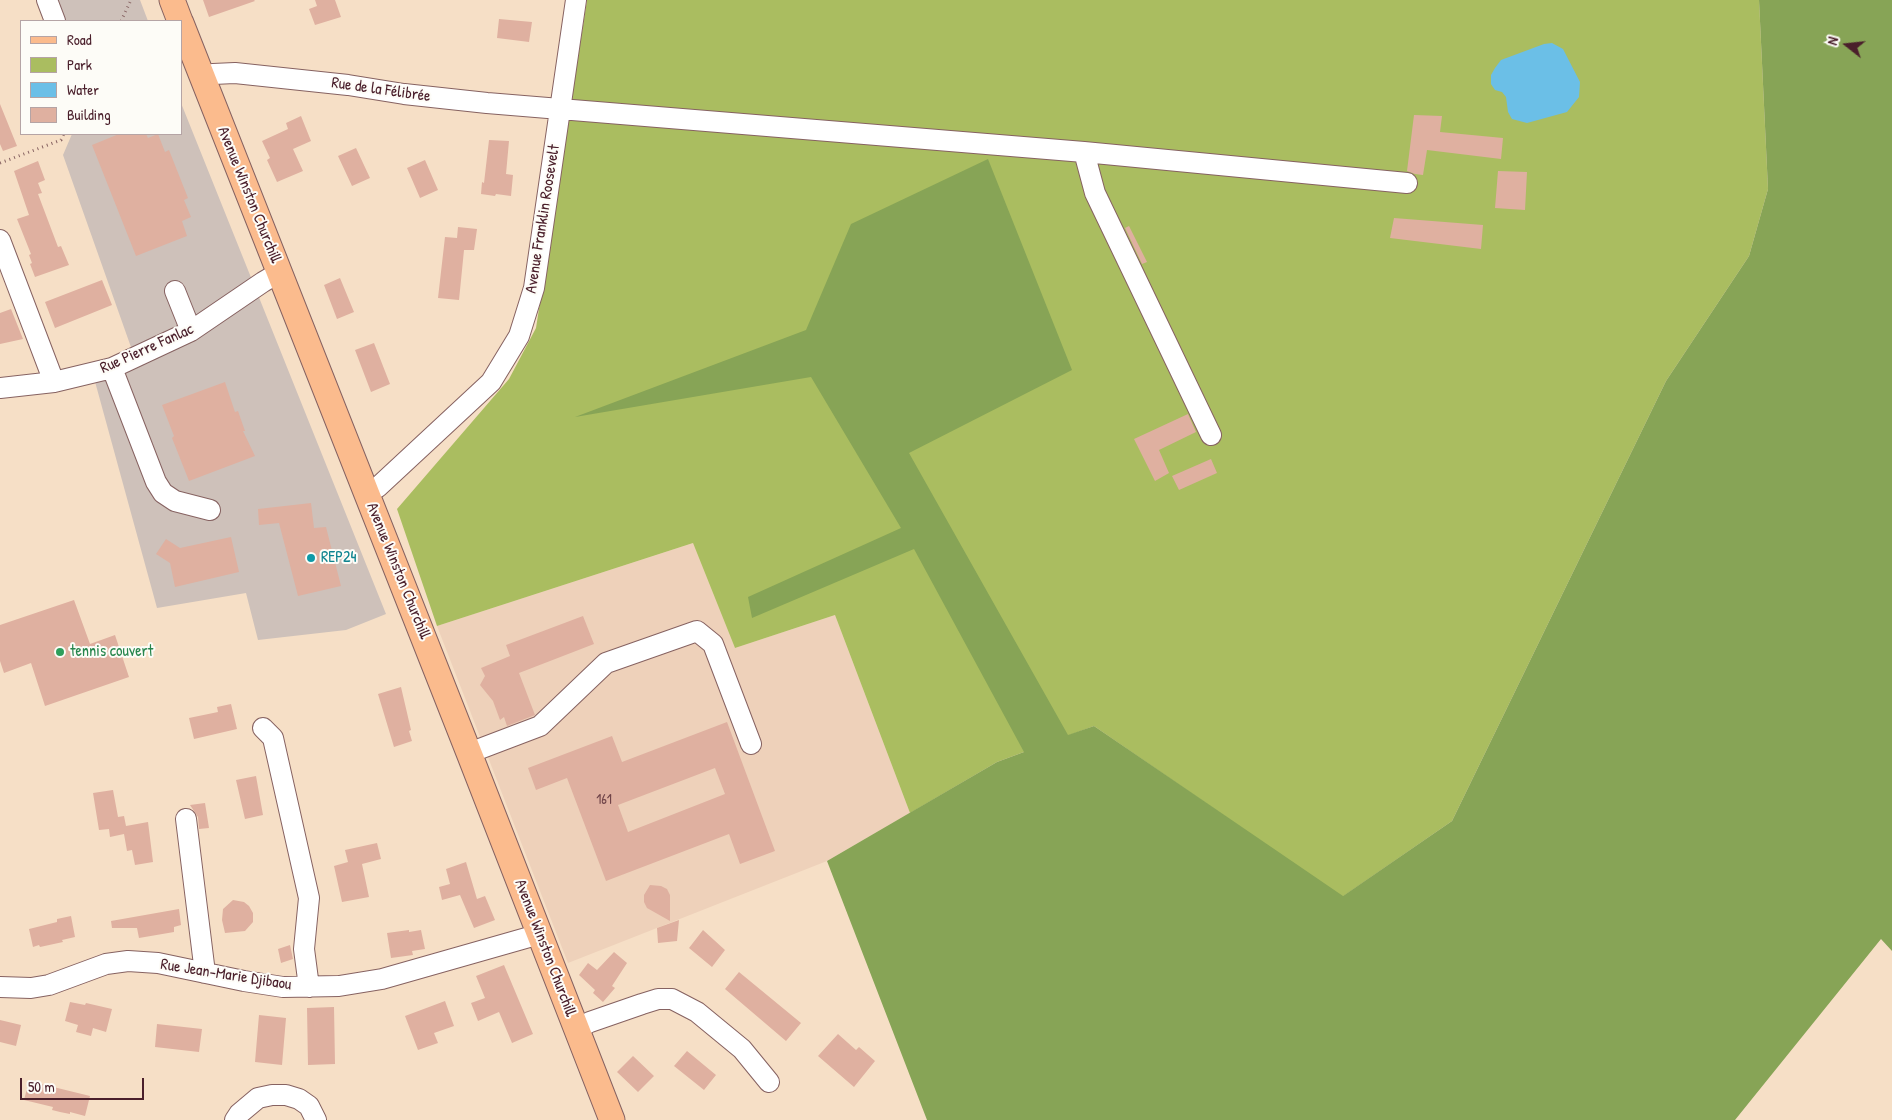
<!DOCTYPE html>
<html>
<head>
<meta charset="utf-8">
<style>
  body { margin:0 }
  #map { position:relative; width:1892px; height:1120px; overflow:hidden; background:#f6dfc6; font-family:"Patrick Hand",sans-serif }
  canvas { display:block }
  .legend { position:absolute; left:20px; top:20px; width:162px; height:115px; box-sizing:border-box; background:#fdfcf7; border:1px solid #b5a4a5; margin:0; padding:6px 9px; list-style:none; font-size:15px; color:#4a1f2b }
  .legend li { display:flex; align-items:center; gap:10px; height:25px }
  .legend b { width:25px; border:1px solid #b5a4a5 }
  .north { position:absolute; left:1822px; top:20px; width:50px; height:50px; -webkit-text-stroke:4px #fdfcf7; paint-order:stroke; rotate:286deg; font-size:14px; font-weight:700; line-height:20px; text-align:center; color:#4a1f2b }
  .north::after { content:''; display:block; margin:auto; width:18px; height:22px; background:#4a1f2b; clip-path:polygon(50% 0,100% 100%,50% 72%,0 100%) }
  .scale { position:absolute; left:20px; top:1078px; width:124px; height:22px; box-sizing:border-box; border:2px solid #4a1f2b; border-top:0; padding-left:6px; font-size:15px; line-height:18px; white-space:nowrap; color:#4a1f2b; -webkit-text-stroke:4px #fdfcf7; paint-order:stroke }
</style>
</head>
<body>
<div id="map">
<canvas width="1892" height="1120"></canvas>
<ul class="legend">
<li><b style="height:6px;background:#fbbb8d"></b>Road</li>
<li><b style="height:14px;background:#aabd60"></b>Park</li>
<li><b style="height:14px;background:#6bbfe7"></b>Water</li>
<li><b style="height:14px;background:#dfb0a0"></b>Building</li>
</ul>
<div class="north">N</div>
<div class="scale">50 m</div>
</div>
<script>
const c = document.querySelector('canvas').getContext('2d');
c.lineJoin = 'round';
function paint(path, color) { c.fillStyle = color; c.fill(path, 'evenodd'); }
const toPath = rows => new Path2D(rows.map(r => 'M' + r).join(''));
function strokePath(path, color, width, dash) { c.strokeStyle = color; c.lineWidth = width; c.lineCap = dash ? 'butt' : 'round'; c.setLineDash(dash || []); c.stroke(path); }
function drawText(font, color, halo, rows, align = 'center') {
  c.font = font + ' "Patrick Hand",sans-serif'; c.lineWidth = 4; c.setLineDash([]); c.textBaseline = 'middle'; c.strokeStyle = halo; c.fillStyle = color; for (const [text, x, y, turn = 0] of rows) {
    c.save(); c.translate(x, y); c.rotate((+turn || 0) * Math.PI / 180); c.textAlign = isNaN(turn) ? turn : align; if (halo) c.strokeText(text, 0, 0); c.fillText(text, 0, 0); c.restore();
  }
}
const built = toPath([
  [693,543,735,648,835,615,910,813,827,861,568,963,437,626]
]);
const industrial = toPath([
  [52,0,140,0,148,21,60,21],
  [181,103,386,614,346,630,258,640,246,593,157,608,91,367,132,350,63,155,72,134,181,134]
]);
const green = toPath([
  [587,0,1759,0,1768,189,1749,256,1666,381,1452,821,1342,897,1094,726,997,762,910,813,835,615,735,648,693,543,437,626,397,509,509,379,536,328]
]);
const forest = toPath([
  [1759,0,1892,0,1892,951,1881,939,1735,1120,927,1120,827,861,997,762,1024,752,914,549,752,618,748,597,901,528,811,377,575,417,806,330,851,224,988,159,1072,370,909,453,1068,735,1094,726,1343,896,1452,821,1666,381,1749,256,1768,189]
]);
const water = toPath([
  [1552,43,1563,49,1580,82,1579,97,1567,112,1527,123,1512,119,1508,112,1506,97,1502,92,1495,90,1491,84,1491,75,1495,68,1501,60,1544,44]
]);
const building = toPath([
  [203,0,254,0,255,1,209,17],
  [315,0,335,0,341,17,315,25,309,9,317,6],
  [499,19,532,22,529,42,497,38],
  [0,104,17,146,3,151,0,144],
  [1414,115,1442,116,1440,132,1503,138,1501,159,1427,150,1423,175,1415,174,1407,171],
  [301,116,311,141,293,149,303,171,277,182,267,160,270,158,262,141,288,129,286,123],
  [119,134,146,134,148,138,158,134,165,152,169,150,188,198,184,200,191,217,182,221,187,236,136,256,92,145],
  [489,140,509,141,506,174,513,175,511,196,496,194,495,196,481,194,482,182,484,183],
  [356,148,370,178,352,186,338,156],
  [425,160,438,190,420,198,407,168],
  [38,161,45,180,38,183,42,193,38,194,58,247,61,246,69,265,35,277,30,264,32,263,29,255,31,254,17,219,29,215,14,171],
  [1498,171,1527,172,1525,210,1495,208],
  [1394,218,1483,225,1481,249,1390,238],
  [1129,226,1147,262,1142,264,1125,228],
  [458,227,477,229,474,250,464,250,459,300,438,298,445,237,457,238],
  [340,278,354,312,337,319,324,285],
  [102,280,112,305,55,328,45,302],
  [11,309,23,339,0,344,0,313],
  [374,343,390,384,371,392,355,350],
  [225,382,235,412,238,411,245,431,243,431,255,456,189,481,172,438,174,436,162,405],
  [1188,414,1196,432,1159,450,1169,473,1155,481,1134,439],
  [1211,459,1217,473,1179,490,1172,476],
  [311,503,314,528,326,527,341,586,298,596,279,523,259,525,258,509],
  [231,537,239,572,175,587,170,563,156,554,166,539,180,548],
  [74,600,90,644,115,635,129,677,45,706,31,663,4,673,0,661,0,625],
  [583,616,594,644,519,673,535,715,507,726,504,717,500,720,493,701,480,685,485,676,481,668,510,656,506,645],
  [401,687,411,730,409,731,412,741,394,747,378,694],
  [231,704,237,729,194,739,189,718,218,712,217,707],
  [727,722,775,851,740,864,729,834,606,881,567,778,536,790,528,768,612,736,622,762],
  [715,768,725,794,628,832,618,805],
  [256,776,263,815,245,819,236,780],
  [113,790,118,817,124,816,126,826,148,822,153,862,135,865,132,850,127,851,124,834,110,837,109,829,99,830,93,793],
  [205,803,209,828,199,829,198,817,190,805],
  [377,843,381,859,362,864,369,897,342,902,334,866,348,862,345,850],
  [466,862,477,899,485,896,495,920,474,928,460,895,442,900,439,887,450,884,446,869],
  [650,885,661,886,667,889,670,895,670,921,647,908,644,902,644,895],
  [233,900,244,902,249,906,253,913,253,922,245,931,225,933,222,920,223,909],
  [179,909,181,925,174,927,174,932,139,938,137,928,112,928,111,921],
  [71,916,75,937,62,940,63,942,40,947,39,945,33,947,29,929,57,922,57,919],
  [679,920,677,941,658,943,657,928],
  [409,930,409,932,421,930,425,949,412,951,413,955,391,958,387,933],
  [703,930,725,950,712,967,689,948],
  [290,945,293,959,281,963,278,949],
  [614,952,627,963,612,986,615,988,603,1002,593,993,595,990,579,975,588,963,597,970],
  [504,965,533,1034,512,1043,499,1012,478,1021,471,1003,485,998,476,976],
  [739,972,801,1023,786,1041,725,989],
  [445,1001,454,1026,434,1033,438,1043,418,1050,405,1016],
  [70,1002,85,1005,86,1003,112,1009,106,1032,93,1028,91,1036,76,1032,78,1025,65,1021],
  [334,1007,335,1064,308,1065,307,1008],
  [259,1015,286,1018,282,1065,255,1062],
  [0,1020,21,1025,16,1046,0,1042],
  [157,1024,202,1029,199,1052,155,1047],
  [838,1034,856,1050,859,1047,875,1061,854,1087,818,1056],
  [687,1051,716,1075,704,1090,674,1066],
  [633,1056,654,1076,638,1092,617,1072],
  [29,1081,90,1096,85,1116,70,1112,70,1114,60,1112,52,1110,53,1107,24,1100]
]);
const path = toPath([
  [121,21,131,0],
  [0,163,61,140,64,134]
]);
const minor = toPath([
  [47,0,55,21],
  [203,79,213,74,235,73,348,85,404,94,487,103,1084,152,1407,183],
  [1084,152,1095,193,1211,435],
  [0,240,54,382],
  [175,291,191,331],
  [112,368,156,482,163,493,175,501,210,510],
  [0,388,54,382,112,368,191,331,263,282,280,272],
  [367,493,378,487,491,382,519,336,534,288,576,0],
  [263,728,273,738,309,898,304,949,309,987],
  [469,753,540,726,606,663,697,631,713,644,751,744],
  [186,819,205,973],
  [0,987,31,988,49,985,106,964,128,961,158,963,244,981,283,987,339,986,382,979,540,934],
  [576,1029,590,1022,642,1004,658,999,672,999,697,1012,742,1049,769,1082],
  [235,1120,239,1114,258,1098,272,1095,286,1095,299,1099,309,1106,316,1120]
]);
const major = toPath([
  [172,0,180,21],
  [181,23,469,753,612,1120]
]);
const markers = [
  [311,558,5,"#0f9aa8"],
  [60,652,5,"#2e9e5b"]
];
const numberNames = [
  ["161",604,800]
];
const streetNames = [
  ["Rue de la Félibrée",381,90,8],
  ["Avenue Winston Churchill",249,195,68],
  ["Avenue Franklin Roosevelt",543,219,-81],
  ["Rue Pierre Fanlac",147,349,-24],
  ["Avenue Winston Churchill",398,571,68],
  ["Avenue Winston Churchill",545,948,69],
  ["Rue Jean-Marie Djibaou",226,975,9]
];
const cultureNames = [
  ["REP24",321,558]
];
const leisureNames = [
  ["tennis couvert",70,652]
];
paint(built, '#eed1ba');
paint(industrial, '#cec1ba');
paint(green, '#aabd60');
paint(forest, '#87a456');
paint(water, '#6bbfe7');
paint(building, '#dfb0a0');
strokePath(minor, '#866261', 22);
strokePath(major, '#866261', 27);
strokePath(path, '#866261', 3, [1, 4]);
strokePath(minor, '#fff', 20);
strokePath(major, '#fbbb8d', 25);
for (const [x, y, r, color] of markers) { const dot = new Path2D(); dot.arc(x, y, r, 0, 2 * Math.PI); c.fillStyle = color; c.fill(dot); strokePath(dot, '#fdfcf7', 2); }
drawText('14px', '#6f4348', null, numberNames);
drawText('16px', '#4a1f2b', '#fdfcf7', streetNames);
drawText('16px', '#0d838f', '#fdfcf7', cultureNames, 'left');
drawText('16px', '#27864d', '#fdfcf7', leisureNames, 'left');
</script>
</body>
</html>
